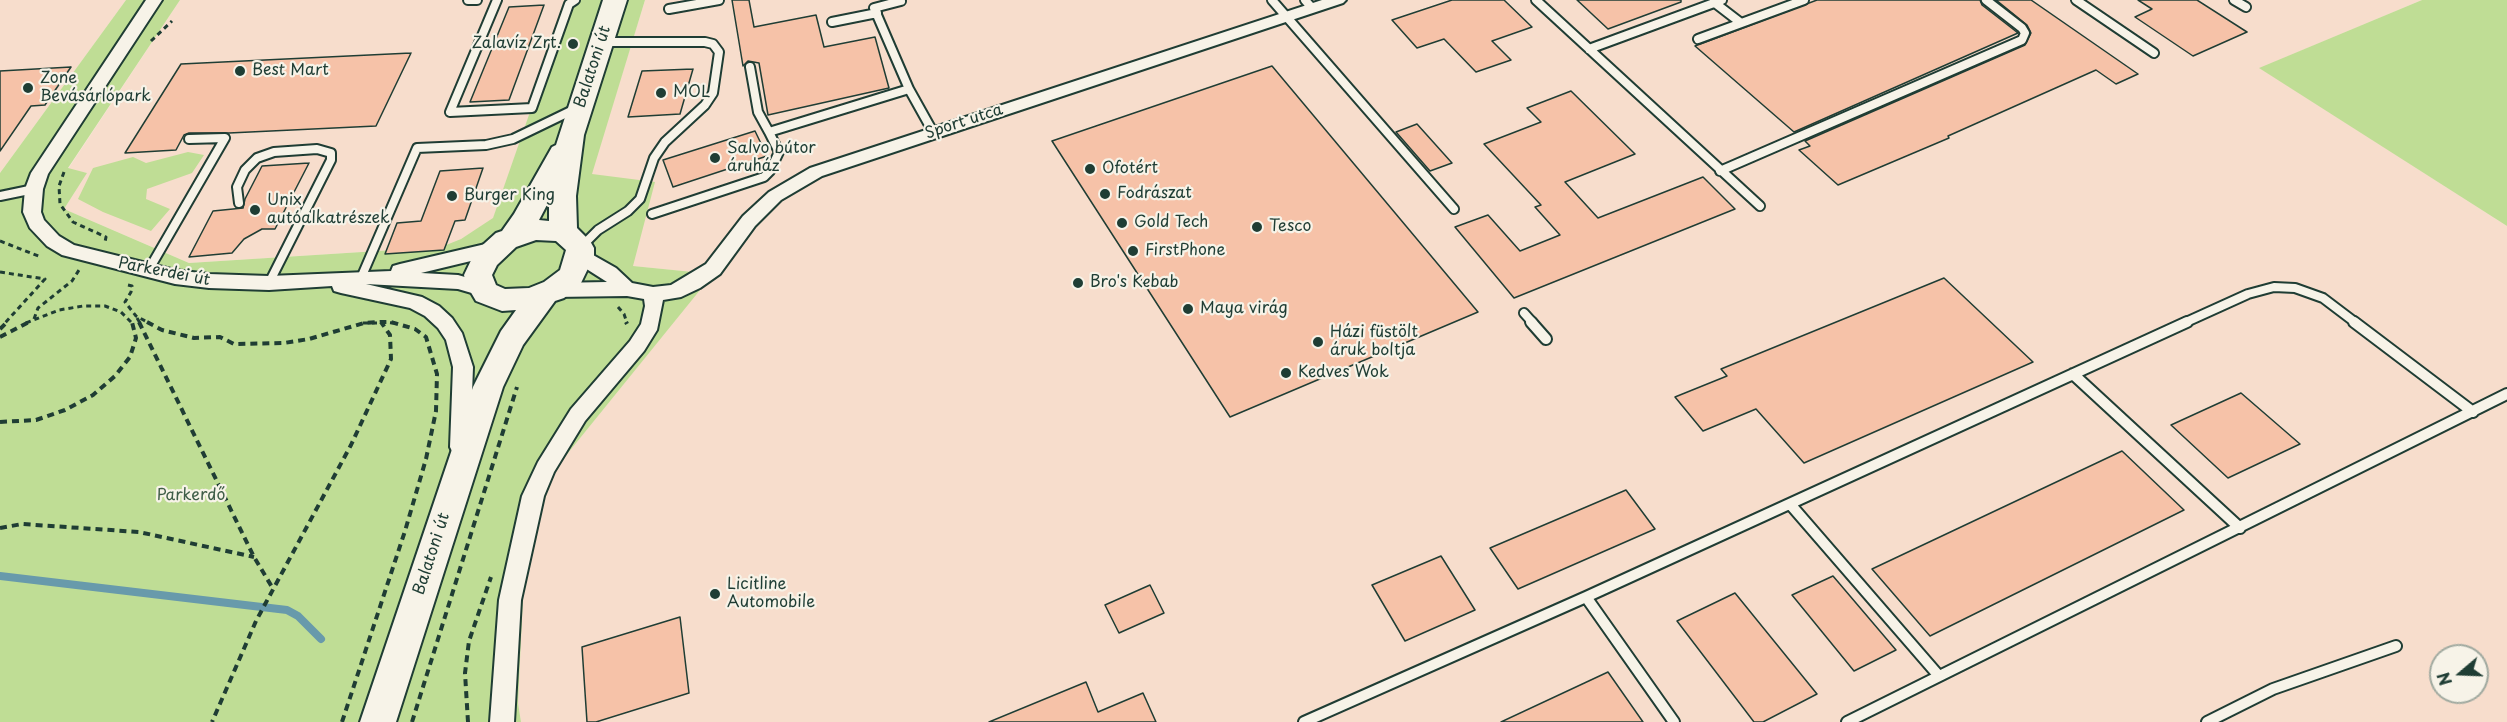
<!DOCTYPE html>
<html>
<head>
<meta charset="utf-8">
<style>
  body { margin:0 }
  #map { position:relative; width:2507px; height:722px; overflow:hidden; background:#f7e9db; font-family:"Playpen Sans",sans-serif }
  canvas { display:block }
  .north { position:absolute; left:2429px; top:644px; width:60px; height:60px; box-sizing:border-box; background:#f7f3e8; border:2px solid #a1aaa0; border-radius:50%; rotate:251deg; font-size:16px; font-weight:700; line-height:24px; text-align:center; color:#1f3d34 }
  .north::after { content:''; display:block; margin:auto; width:21px; height:27px; background:#1f3d34; clip-path:polygon(50% 0,100% 100%,50% 72%,0 100%) }
</style>
</head>
<body>
<div id="map">
<canvas width="2507" height="722"></canvas>
<div class="north">N</div>
</div>
<script>
const c = document.querySelector('canvas').getContext('2d');
c.lineJoin = 'round';
function paint(path, color) { c.fillStyle = color; c.fill(path, 'evenodd'); }
const toPath = rows => new Path2D(rows.map(r => 'M' + r).join(''));
function strokePath(path, color, width, dash) { c.strokeStyle = color; c.lineWidth = width; c.lineCap = dash ? 'butt' : 'round'; c.setLineDash(dash || []); c.stroke(path); }
function drawText(font, color, halo, rows, align = 'center') {
  c.font = font + ' "Playpen Sans",sans-serif'; c.lineWidth = 4.5; c.setLineDash([]); c.textBaseline = 'middle'; c.strokeStyle = halo; c.fillStyle = color; for (const [text, x, y, turn = 0] of rows) {
    c.save(); c.translate(x, y); c.rotate((+turn || 0) * Math.PI / 180); c.textAlign = isNaN(turn) ? turn : align; if (halo) c.strokeText(text, 0, 0); c.fillText(text, 0, 0); c.restore();
  }
}
const built = toPath([
  [0,0,126,0,0,173],
  [180,0,569,0,493,219,461,239,441,247,189,263,64,209,87,173,68,169],
  [645,0,2422,0,2260,68,2507,226,2507,722,521,722,518,703,525,555,551,474,712,274,632,266,591,174],
  [2441,656,2477,656,2477,692,2441,692]
]);
const green = toPath([
  [126,0,180,0,68,168,87,173,64,209,189,263,441,247,461,239,493,218,569,0,645,0,592,174,655,182,633,266,713,274,551,474,525,555,518,703,521,722,0,722,0,173],
  [2422,0,2507,0,2507,226,2259,68],
  [188,152,204,155,192,173,147,189,146,199,170,209,151,231,103,212,78,199,93,168,133,157,146,163]
]);
const stream = toPath([
  [0,576,287,610,298,616,321,639]
]);
const building = toPath([
  [732,0,749,0,754,27,816,15,824,47,875,37,889,88,768,115,759,63,748,61,743,66,732,0],
  [1452,0,1504,0,1532,27,1492,41,1511,60,1476,72,1444,39,1417,48,1392,20,1452,0],
  [1577,0,1681,0,1681,2,1608,29,1577,0],
  [1817,0,1980,0,1982,5,2018,33,1794,132,1695,46,1817,0],
  [1996,0,2031,0,2138,74,2116,84,2096,70,1948,136,1949,138,1838,185,1799,150,1810,146,1805,141,2025,45,2031,33,2027,25,1996,0],
  [2138,0,2197,0,2247,32,2193,56,2135,17,2152,9,2138,0],
  [544,5,509,100,470,102,509,7,544,5],
  [411,53,376,126,229,133,189,133,184,135,176,150,125,153,181,64,411,53],
  [1272,66,1478,312,1230,417,1052,141,1272,66],
  [71,67,45,105,31,106,0,151,0,71,71,67],
  [693,69,680,114,628,117,642,71,693,69],
  [1571,91,1635,154,1565,182,1598,218,1703,177,1735,209,1514,298,1455,227,1488,215,1520,251,1560,235,1535,207,1541,205,1484,144,1541,122,1527,108,1571,91],
  [1417,124,1452,163,1430,171,1396,132,1417,124],
  [755,131,767,156,673,187,663,160,755,131],
  [309,163,275,229,262,229,244,239,232,253,189,257,213,211,243,208,245,199,262,166,309,163],
  [483,168,465,220,455,221,444,250,385,254,397,223,421,221,440,171,483,168],
  [1944,278,2033,362,1804,463,1756,409,1703,431,1675,397,1727,376,1721,369,1944,278],
  [2241,393,2300,444,2228,478,2171,425,2241,393],
  [2122,451,2184,510,1930,636,1872,569,2122,451],
  [1626,490,1655,529,1518,589,1490,548,1626,490],
  [1441,556,1475,610,1405,641,1372,585,1441,556],
  [1833,576,1896,650,1854,671,1792,595,1833,576],
  [1150,585,1164,613,1119,633,1105,605,1150,585],
  [1735,593,1817,694,1763,722,1754,722,1677,621,1735,593],
  [680,617,689,693,596,722,587,722,582,647,680,617],
  [1608,672,1643,722,1501,722,1608,672],
  [1086,682,1098,712,1143,693,1156,722,989,722,1086,682]
]);
const pathFar1 = toPath([
  [151,41,172,21],
  [64,172,59,186,60,204,73,222,106,237,105,242],
  [0,241,41,257],
  [0,272,45,279,5,323],
  [128,285,132,286,131,292,125,302,136,316,149,323],
  [618,307,624,314,627,323],
  [137,318,140,323],
  [34,319,38,308,72,281,79,270],
  [381,322,395,323],
  [26,323,59,310,83,306,105,306,121,312,132,323],
  [363,323,382,323]
]);
const path = toPath([
  [139,322,254,557,272,587],
  [147,322,162,330,194,338,220,337,234,344,284,343,309,339,364,323,381,322,390,335,391,359,351,445,256,621,212,722],
  [626,322,627,324],
  [0,329,7,322],
  [0,337,29,322],
  [0,422,36,420,65,410,93,395,115,376,130,357,136,338,132,322],
  [0,528,22,524,139,532,254,557],
  [342,722,405,531,426,459,436,411,437,374,426,337,415,329,391,322,381,322],
  [412,722,517,387],
  [468,722,465,673,469,641,491,577]
]);
const serviceFar1 = toPath([
  [468,0,477,0],
  [497,0,450,112,532,108,569,4,575,0],
  [1272,0,1454,209],
  [1305,0,1312,8],
  [1536,0,1760,206],
  [2076,0,2154,53],
  [2234,0,2246,7],
  [901,1,874,8,909,89],
  [1715,3,1741,23],
  [669,9,719,0],
  [832,22,877,13],
  [1698,39,1804,0],
  [1589,49,1722,0],
  [750,67,758,112,769,132],
  [1720,171,2022,40,2025,33,2022,28,1986,0],
  [0,196,34,189],
  [239,203,237,187,245,170,257,158,274,152,317,149,331,153,331,160,269,283],
  [652,214,764,177,770,171,779,152,769,132,909,89,933,132],
  [580,248,598,230,628,211,640,199,654,158,665,142,705,105,713,93,719,52,713,44,705,42,601,42],
  [148,271,225,138,189,139],
  [361,278,417,148,486,145,513,139,575,109],
  [1524,313,1533,323],
  [2184,323,2248,294,2274,287,2295,288,2323,298,2356,323]
]);
const service = toPath([
  [1531,322,1546,339],
  [2354,322,2473,412],
  [2073,374,2240,528],
  [1790,504,1939,676],
  [1586,597,1674,722],
  [1304,722,1586,597,2187,322],
  [1847,722,2507,394],
  [2207,722,2273,689,2396,646]
]);
const minor = toPath([
  [146,0,162,0,48,174,43,189,41,212,44,220,59,236,74,245,175,270,209,274,269,276,391,271,393,266,400,264,494,242,500,244,503,249,500,254,421,273,458,275,489,284,491,289,489,294,482,296,458,289,366,284,422,297,439,306,452,318,462,333,473,367,470,447,467,453,460,455,453,453,450,447,453,367,446,340,438,328,425,316,410,308,341,293,334,291,332,286,269,290,209,288,175,284,62,255,47,246,30,228,23,212,25,189,31,173,146,0],
  [1322,0,1346,0,1343,3,822,176,781,200,755,226,720,274,700,288,681,297,663,300,657,330,644,351,585,421,554,472,544,496,521,600,514,722,490,722,499,600,522,496,538,462,571,409,630,341,641,324,645,306,644,299,627,296,554,297,547,295,545,290,547,285,554,283,607,282,574,261,571,256,574,251,580,249,586,251,616,268,632,283,653,287,671,285,706,264,743,216,769,192,810,168,1322,0]
]);
const primary = toPath([
  [603,0,627,0,584,135,576,196,577,228,590,241,594,248,594,256,581,283,564,298,555,301,523,345,503,387,396,722,360,722,473,387,501,331,516,310,502,311,476,301,466,284,464,275,475,252,496,233,502,231,514,214,552,147,556,145,603,0],
  [549,201,549,221,539,220,549,201],
  [536,240,556,241,566,250,560,270,544,282,529,288,505,289,496,285,492,275,497,265,516,247,536,240]
]);
const markers = [
  [573,44,6,"#1f3d34"],
  [240,71,6,"#1f3d34"],
  [28,88,6,"#1f3d34"],
  [661,93,6,"#1f3d34"],
  [715,158,6,"#1f3d34"],
  [1090,169,6,"#1f3d34"],
  [1105,194,6,"#1f3d34"],
  [452,196,6,"#1f3d34"],
  [255,210,6,"#1f3d34"],
  [1122,223,6,"#1f3d34"],
  [1257,227,6,"#1f3d34"],
  [1133,251,6,"#1f3d34"],
  [1078,283,6,"#1f3d34"],
  [1188,309,6,"#1f3d34"],
  [1318,342,6,"#1f3d34"],
  [1286,373,6,"#1f3d34"],
  [715,594,6,"#1f3d34"]
];
const poiNames = [
  ["Zalavíz Zrt.",561,44,"right"],
  ["Best Mart",252,71],
  ["Zone",40,79],
  ["Bevásárlópark",40,97],
  ["MOL",673,93],
  ["Salvo bútor",727,149],
  ["áruház",727,167],
  ["Ofotért",1102,169],
  ["Fodrászat",1117,194],
  ["Burger King",464,196],
  ["Unix",267,201],
  ["autóalkatrészek",267,219],
  ["Gold Tech",1134,223],
  ["Tesco",1269,227],
  ["FirstPhone",1145,251],
  ["Bro's Kebab",1090,283],
  ["Maya virág",1200,309],
  ["Házi füstölt",1330,333],
  ["áruk boltja",1330,351],
  ["Kedves Wok",1298,373],
  ["Licitline",727,585],
  ["Automobile",727,603]
];
const streetNames = [
  ["Balatoni út",593,67,-72],
  ["Sport utca",964,122,-18],
  ["Parkerdei út",164,272,11],
  ["Balatoni út",432,554,-72]
];
const parkNames = [
  ["Parkerdő",191,496]
];
paint(built, '#f7ddcc');
paint(green, '#bfdd95');
strokePath(stream, '#689aab', 8);
paint(building, '#f6c2a8');
strokePath(building, '#1f3d34', 1.5);
strokePath(serviceFar1, '#1f3d34', 12);
strokePath(service, '#1f3d34', 14);
strokePath(minor, '#1f3d34', 4);
strokePath(primary, '#1f3d34', 4);
strokePath(pathFar1, '#1f3d34', 3, [5, 4]);
strokePath(path, '#1f3d34', 4, [7, 5]);
strokePath(serviceFar1, '#f7f3e8', 8);
strokePath(service, '#f7f3e8', 10);
paint(minor, '#f7f3e8');
paint(primary, '#f7f3e8');
for (const [x, y, r, color] of markers) { const dot = new Path2D(); dot.arc(x, y, r, 0, 2 * Math.PI); c.fillStyle = color; c.fill(dot); strokePath(dot, '#f7f3e8', 2); }
drawText('16px', '#1f3d34', '#f7f3e8', poiNames, 'left');
drawText('16px', '#1f3d34', '#f7f3e8', streetNames);
drawText('16px', '#3f5d47', '#f7f3e8', parkNames);
</script>
</body>
</html>
